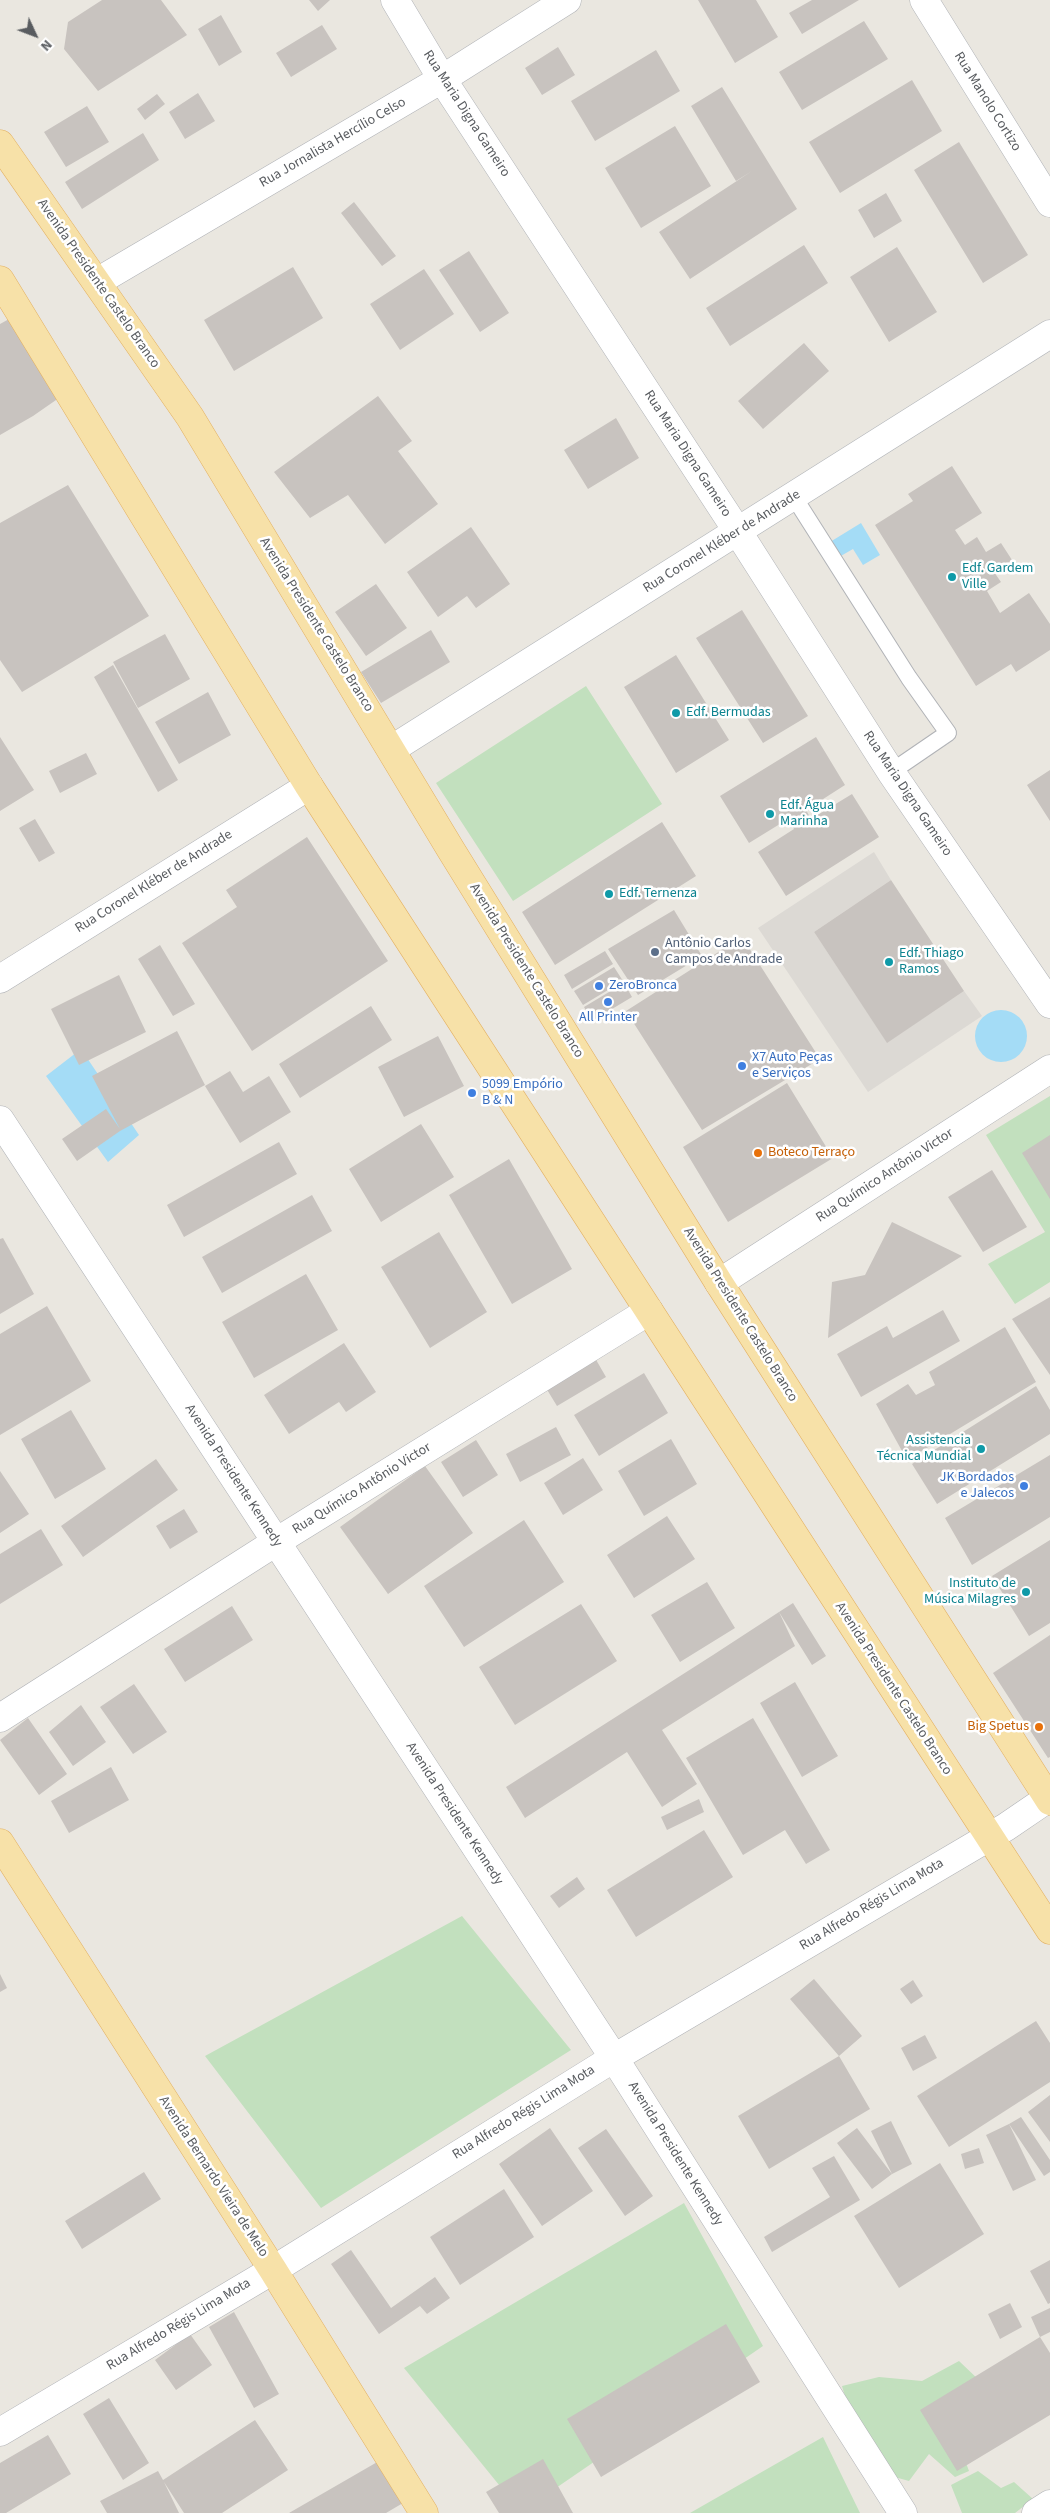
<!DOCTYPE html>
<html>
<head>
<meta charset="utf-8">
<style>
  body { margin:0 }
  #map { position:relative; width:1050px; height:2513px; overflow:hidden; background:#eae7e0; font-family:"Source Sans 3",sans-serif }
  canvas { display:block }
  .north { position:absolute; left:10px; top:10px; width:50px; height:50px; -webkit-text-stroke:4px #fff; paint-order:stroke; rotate:133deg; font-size:14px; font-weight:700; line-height:20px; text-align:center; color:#595c60 }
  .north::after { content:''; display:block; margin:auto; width:18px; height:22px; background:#595c60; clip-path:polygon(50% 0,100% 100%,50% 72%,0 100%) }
</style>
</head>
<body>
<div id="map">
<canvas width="1050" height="2513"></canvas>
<div class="north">N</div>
</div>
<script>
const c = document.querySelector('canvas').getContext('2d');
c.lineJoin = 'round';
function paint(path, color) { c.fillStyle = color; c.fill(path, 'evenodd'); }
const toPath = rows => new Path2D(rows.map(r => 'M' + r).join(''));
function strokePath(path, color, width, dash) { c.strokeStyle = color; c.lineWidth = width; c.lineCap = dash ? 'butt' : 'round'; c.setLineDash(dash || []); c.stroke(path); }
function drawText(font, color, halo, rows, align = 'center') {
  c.font = font + ' "Source Sans 3",sans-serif'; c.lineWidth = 5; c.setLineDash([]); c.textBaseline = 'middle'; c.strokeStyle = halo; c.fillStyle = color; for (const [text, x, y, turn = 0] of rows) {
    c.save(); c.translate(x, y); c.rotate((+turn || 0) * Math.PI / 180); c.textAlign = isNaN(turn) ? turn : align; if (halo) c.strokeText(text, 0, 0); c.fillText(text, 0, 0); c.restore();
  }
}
const industrial = toPath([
  [874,852,891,880,814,932,887,1042,964,991,982,1016,868,1092,758,928]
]);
const green = toPath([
  [586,686,662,804,513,901,436,783],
  [1050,1096,1050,1282,1015,1304,988,1264,1045,1232,986,1135],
  [462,1916,571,2050,321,2208,205,2056],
  [684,2203,763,2346,521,2512,404,2368],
  [959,2361,1001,2401,955,2434,969,2471,955,2477,929,2454,909,2481,866,2469,842,2386,879,2377,922,2381],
  [823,2437,860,2513,690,2513],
  [978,2471,1001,2488,1014,2482,1033,2499,1015,2513,962,2513,951,2485]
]);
const water = toPath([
  [861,523,880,555,863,565,853,549,839,557,830,542],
  '975 1036a26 26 0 1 1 52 0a26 26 0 1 1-52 0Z',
  [81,1049,139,1135,108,1162,46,1076]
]);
const building = toPath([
  [102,0,161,0,187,35,98,91,64,49,68,22],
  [309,0,330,0,318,11],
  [698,0,756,0,778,37,735,63],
  [812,0,859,0,802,34,789,13],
  [221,15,242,52,219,66,198,29],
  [864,21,888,59,802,110,779,72],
  [322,25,337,49,291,77,276,53],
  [558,47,575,75,542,95,525,68],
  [656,50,680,91,595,141,571,101],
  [912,80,942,131,840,193,809,142],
  [722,87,797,209,690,279,659,232,752,171,736,181,691,106],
  [198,93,215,121,185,139,169,112],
  [157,94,165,104,145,120,137,109],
  [87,106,109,142,66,167,44,132],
  [675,126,711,186,641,228,605,168],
  [143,133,159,160,82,209,65,182],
  [959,142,1028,255,983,283,914,170],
  [886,193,902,221,874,238,858,210],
  [354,202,396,256,382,266,341,213],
  [804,245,828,283,730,346,706,308],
  [897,247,937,312,889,342,850,277],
  [469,251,509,313,480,332,439,270],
  [293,267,323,318,234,371,204,320],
  [424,269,454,314,400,350,370,304],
  [20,313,69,391,33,416,0,435,0,324],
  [804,343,829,371,763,429,738,401],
  [378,396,412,441,398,451,438,504,385,544,348,495,310,518,274,472],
  [616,418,639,458,588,489,564,450],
  [952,466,982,513,955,530,965,545,977,537,986,552,1001,543,1012,560,994,572,1001,582,987,591,1000,613,1029,593,1050,624,1050,650,1016,672,1011,664,976,686,875,525,913,501,908,494],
  [68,485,149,616,22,692,0,660,0,523],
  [471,527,510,584,476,608,467,596,438,617,407,572],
  [376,584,407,628,366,656,335,612],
  [742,610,808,716,763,743,696,638],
  [431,630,450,662,381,703,361,672],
  [165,634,190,679,138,708,113,662],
  [676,655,729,740,676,773,624,687],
  [113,665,178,780,158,792,94,677],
  [208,692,231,735,179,764,155,722],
  [0,737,34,790,0,811],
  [816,737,845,785,806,810,811,819,852,794,879,837,786,896,758,852,794,829,788,819,749,843,720,796],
  [86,753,97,774,60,793,49,771],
  [1050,770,1050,821,1027,785],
  [35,819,55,853,39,862,19,828],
  [662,822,696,876,555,965,522,912],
  [307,837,388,961,252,1051,182,943,237,907,226,890],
  [891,880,964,991,887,1043,814,932],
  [674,910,702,956,638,995,608,949],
  [742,937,820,1059,702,1130,626,1011],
  [160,945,195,1004,173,1016,138,959],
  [605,951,613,964,572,989,564,975],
  [614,967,623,981,583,1005,574,991],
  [119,975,146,1032,79,1065,51,1009],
  [624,983,632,997,592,1021,584,1007],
  [371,1006,392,1040,300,1098,279,1064],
  [177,1031,205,1085,120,1131,77,1161,62,1139,106,1109,120,1129,92,1076],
  [438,1036,464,1086,404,1117,378,1067],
  [230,1071,243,1092,269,1076,291,1112,240,1143,205,1086],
  [787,1083,833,1158,728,1222,683,1147],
  [421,1124,454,1177,381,1222,349,1169],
  [1050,1135,1050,1199,1022,1153],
  [279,1142,297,1174,184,1237,167,1205],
  [509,1159,572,1269,512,1304,449,1195],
  [992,1170,1027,1227,983,1252,948,1197],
  [312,1195,332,1231,222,1293,202,1257],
  [892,1222,962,1256,828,1338,832,1282,865,1275],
  [439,1232,487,1312,430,1348,381,1267],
  [3,1238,34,1294,0,1314,0,1239],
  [306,1274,338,1330,254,1378,222,1322],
  [1050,1297,1050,1375,1012,1319],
  [47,1306,91,1381,0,1435,0,1334],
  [943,1310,960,1341,861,1397,837,1354,887,1326,893,1338],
  [1005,1327,1036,1382,907,1460,876,1404,908,1384,916,1395,935,1385,929,1372],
  [344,1343,376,1392,346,1412,339,1402,289,1434,264,1395],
  [595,1358,606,1377,557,1406,546,1388],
  [644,1373,668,1413,599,1456,574,1415],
  [1036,1386,1050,1410,1050,1434,937,1504,912,1464],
  [71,1410,106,1469,55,1499,21,1439],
  [556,1427,571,1455,520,1482,506,1454],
  [671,1439,697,1484,644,1516,618,1471],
  [476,1440,498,1475,463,1497,441,1462],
  [1050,1455,1050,1517,972,1565,945,1518],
  [583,1458,603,1490,563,1515,544,1483],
  [156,1459,178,1490,83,1557,61,1526],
  [425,1466,473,1533,388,1594,340,1527],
  [0,1471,29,1514,0,1533],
  [184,1509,198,1532,170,1549,156,1526],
  [667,1516,695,1559,634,1598,607,1555],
  [524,1520,564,1582,464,1647,424,1586],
  [41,1529,63,1565,0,1604,0,1554],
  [1050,1540,1050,1623,1029,1636,992,1576],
  [707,1582,735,1628,680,1662,651,1615],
  [793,1603,826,1656,812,1665,779,1612,795,1646,662,1730,697,1784,662,1807,627,1752,525,1818,506,1787,713,1655,779,1612],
  [581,1604,617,1661,515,1725,479,1667],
  [232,1606,253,1640,185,1682,164,1649],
  [1050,1635,1050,1757,1048,1758,993,1673],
  [795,1682,838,1756,802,1777,760,1703],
  [134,1684,167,1732,133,1754,100,1707],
  [81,1705,106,1742,73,1766,49,1732],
  [28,1718,67,1774,39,1795,0,1740],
  [753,1718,830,1850,806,1864,785,1830,743,1855,686,1758],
  [111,1767,129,1800,69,1833,51,1801],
  [699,1799,704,1812,667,1830,661,1817],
  [704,1830,733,1877,636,1937,607,1890],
  [577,1877,585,1889,559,1908,550,1896],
  [0,1974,7,1988,0,1992],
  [814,1979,862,2036,839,2056,790,1999],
  [913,1980,923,1996,911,2004,900,1989],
  [1036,2021,1050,2043,1050,2082,949,2147,917,2096],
  [925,2035,937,2058,913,2071,901,2048],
  [839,2056,870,2109,769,2169,738,2116],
  [1050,2095,1050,2142,1028,2112],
  [1021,2117,1050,2160,1050,2172,1044,2176,1009,2124],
  [891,2121,912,2164,892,2174,871,2131],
  [1009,2124,1036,2180,1013,2191,986,2135],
  [550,2128,593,2191,542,2226,499,2164],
  [857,2128,892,2174,872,2189,837,2143],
  [606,2129,653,2196,625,2216,578,2148],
  [979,2148,984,2163,965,2169,961,2154],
  [834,2156,860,2200,772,2252,764,2237,830,2197,812,2168],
  [940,2163,984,2234,899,2288,854,2216],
  [144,2172,161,2199,82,2249,65,2221],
  [504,2189,534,2237,460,2285,430,2237],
  [351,2250,391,2308,435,2277,450,2298,427,2314,420,2306,379,2334,331,2264],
  [1050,2260,1050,2303,1048,2304,1030,2271],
  [1010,2303,1022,2327,1000,2339,988,2314],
  [1050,2308,1050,2332,1040,2337,1031,2317],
  [234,2312,279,2394,254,2408,209,2327],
  [726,2324,760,2382,601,2477,567,2419],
  [190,2334,212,2365,176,2390,155,2360],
  [1040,2337,1050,2353,1050,2415,957,2471,920,2410],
  [109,2398,149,2463,123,2480,83,2414],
  [255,2420,288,2470,222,2513,184,2513,164,2482,179,2513,107,2513,100,2501,158,2471,163,2480],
  [48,2435,71,2474,6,2513,0,2513,0,2463],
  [543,2459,573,2513,499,2513,486,2492],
  [379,2461,403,2503,386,2513,289,2513]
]);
const service = toPath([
  [794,497,909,678,948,733,891,772]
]);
const minor = toPath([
  [395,0,442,79,738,532,891,772,1050,1004],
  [924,0,1050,203],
  [97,282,442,79,567,0],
  [0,979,309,786],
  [0,1120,614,2058,903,2513],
  [719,1283,1050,1069],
  [0,1718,276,1542,649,1311],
  [0,2432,273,2270,614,2058,1006,1827,1050,1797],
  [1036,2513,1050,2504]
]);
const secondary = toPath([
  [392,749,1050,334]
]);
const primary = toPath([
  [0,144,190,417,451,850,719,1283,1050,1801],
  [0,280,309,786,1050,1930],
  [0,1843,273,2270,424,2513]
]);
const markers = [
  [952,577,5,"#0f9aa8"],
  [676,713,5,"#0f9aa8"],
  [770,814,5,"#0f9aa8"],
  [609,894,5,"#0f9aa8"],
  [655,952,5,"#5c6f8a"],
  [889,962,5,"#0f9aa8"],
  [599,986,5,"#3f7fe0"],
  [608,1002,5,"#3f7fe0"],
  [742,1066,5,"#3f7fe0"],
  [472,1093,5,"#3f7fe0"],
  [758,1153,5,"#e8710a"],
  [981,1449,5,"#0f9aa8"],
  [1024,1486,5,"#3f7fe0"],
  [1026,1592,5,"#0f9aa8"],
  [1039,1727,5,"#e8710a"]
];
const streetNames = [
  ["Rua Manolo Cortizo",987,102,58],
  ["Rua Maria Digna Gameiro",466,114,57],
  ["Rua Jornalista Hercílio Celso",333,143,-30],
  ["Avenida Presidente Castelo Branco",98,284,55],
  ["Rua Maria Digna Gameiro",687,454,57],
  ["Rua Coronel Kléber de Andrade",722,542,-32],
  ["Avenida Presidente Castelo Branco",316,625,58],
  ["Rua Maria Digna Gameiro",907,794,56],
  ["Rua Coronel Kléber de Andrade",154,882,-32],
  ["Avenida Presidente Castelo Branco",526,971,58],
  ["Rua Químico Antônio Victor",885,1176,-33],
  ["Avenida Presidente Castelo Branco",740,1315,58],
  ["Avenida Presidente Kennedy",233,1476,57],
  ["Rua Químico Antônio Victor",362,1489,-32],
  ["Avenida Presidente Castelo Branco",893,1689,57],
  ["Avenida Presidente Kennedy",454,1814,57],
  ["Rua Alfredo Régis Lima Mota",872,1905,-31],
  ["Rua Alfredo Régis Lima Mota",524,2113,-32],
  ["Avenida Presidente Kennedy",675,2154,58],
  ["Avenida Bernardo Vieira de Melo",213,2177,57],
  ["Rua Alfredo Régis Lima Mota",179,2325,-31]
];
const cultureNames = [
  ["Edf. Gardem",962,569],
  ["Ville",962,585],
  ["Edf. Bermudas",686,713],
  ["Edf. Água",780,806],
  ["Marinha",780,822],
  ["Edf. Ternenza",619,894],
  ["Edf. Thiago",899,954],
  ["Ramos",899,970],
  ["Assistencia",971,1441,"right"],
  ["Técnica Mundial",971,1457,"right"],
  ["Instituto de",1016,1584,"right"],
  ["Música Milagres",1016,1600,"right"]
];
const serviceNames = [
  ["Antônio Carlos",665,944],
  ["Campos de Andrade",665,960]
];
const shopNames = [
  ["ZeroBronca",609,986],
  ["All Printer",608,1018,"center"],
  ["X7 Auto Peças",752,1058],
  ["e Serviços",752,1074],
  ["5099 Empório",482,1085],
  ["B & N",482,1101],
  ["JK Bordados",1014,1478,"right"],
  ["e Jalecos",1014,1494,"right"]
];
const foodNames = [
  ["Boteco Terraço",768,1153],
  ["Big Spetus",1029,1727,"right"]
];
paint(industrial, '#dcd9d4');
paint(green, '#c2e0be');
paint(water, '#a4dcf6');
paint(building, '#c8c3bf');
strokePath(service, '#b1b3b7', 18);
strokePath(minor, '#b1b3b7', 29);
strokePath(secondary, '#b2b5b9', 29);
strokePath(primary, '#e3b060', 29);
strokePath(service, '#fff', 16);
strokePath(minor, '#fff', 28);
strokePath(secondary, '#fff', 28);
strokePath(primary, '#f7e1a8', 28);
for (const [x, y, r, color] of markers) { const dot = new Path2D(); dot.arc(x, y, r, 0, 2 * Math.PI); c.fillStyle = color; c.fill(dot); strokePath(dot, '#fff', 2); }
drawText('14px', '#595c60', '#fff', streetNames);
drawText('14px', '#0d838f', '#fff', cultureNames, 'left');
drawText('14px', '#4e5e75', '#fff', serviceNames, 'left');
drawText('14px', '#366cbe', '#fff', shopNames, 'left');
drawText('14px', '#c56008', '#fff', foodNames, 'left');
</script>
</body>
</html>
